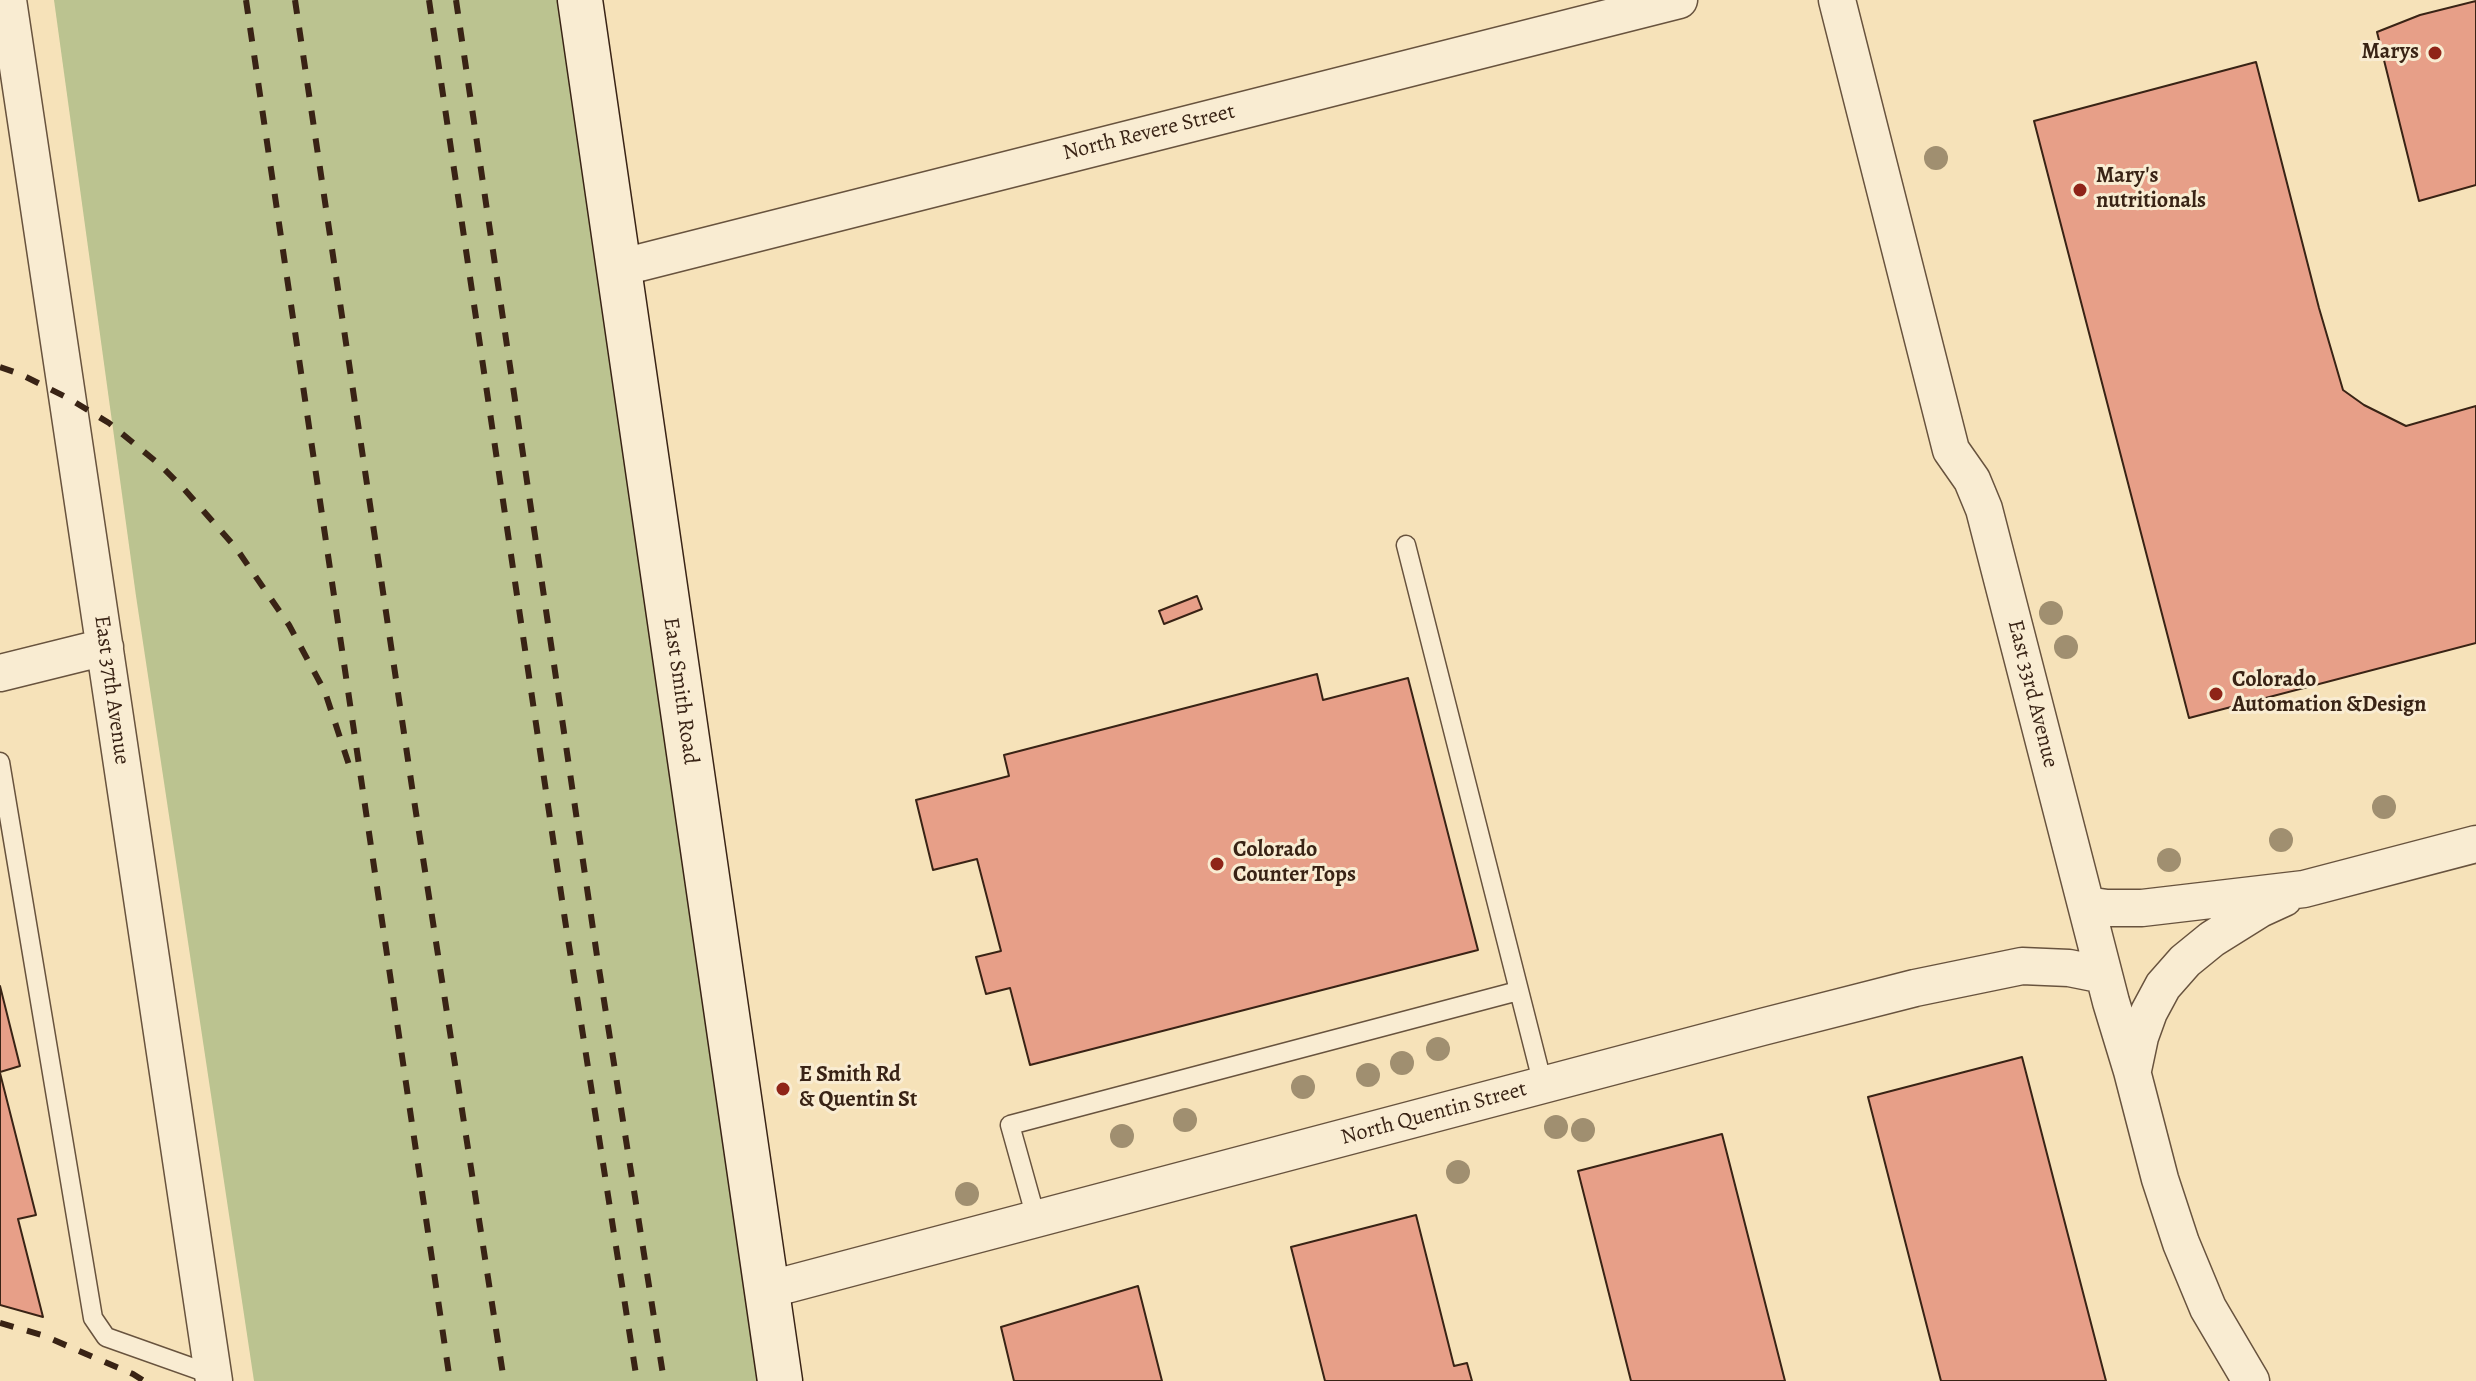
<!DOCTYPE html>
<html>
<head>
<meta charset="utf-8">
<style>
  body { margin:0 }
  canvas { display:block; background:#f6e2b9 }
</style>
</head>
<body>
<canvas width="2476" height="1381"></canvas>
<script>
const c = document.querySelector('canvas').getContext('2d');
c.lineJoin = 'round';
function paint(path, color) { c.fillStyle = color; c.fill(path, 'evenodd'); }
const toPath = rows => new Path2D(rows.map(r => 'M' + r).join(''));
function strokePath(path, color, width, dash) { c.strokeStyle = color; c.lineWidth = width; c.lineCap = dash ? 'butt' : 'round'; c.setLineDash(dash || []); c.stroke(path); }
function drawText(font, color, halo, rows, align = 'center') {
  c.font = font + ' Alegreya,serif'; c.lineWidth = 6; c.setLineDash([]); c.textBaseline = 'middle'; c.strokeStyle = halo; c.fillStyle = color; for (const [text, x, y, turn = 0] of rows) {
    c.save(); c.translate(x, y); c.rotate((+turn || 0) * Math.PI / 180); c.textAlign = isNaN(turn) ? turn : align; if (halo) c.strokeText(text, 0, 0); c.fillText(text, 0, 0); c.restore();
  }
}
const green = toPath([
  [54,0,561,0,759,1381,254,1381,136,596]
]);
const building = toPath([
  [2476,1,2476,185,2419,201,2377,32,2420,15,2476,1],
  [2256,62,2319,308,2343,390,2364,405,2406,426,2476,406,2476,643,2189,718,2034,121,2256,62],
  [1197,596,1202,609,1164,624,1159,611,1197,596],
  [1317,674,1323,700,1408,678,1478,950,1030,1065,1010,988,986,994,976,957,1001,951,977,859,933,870,916,800,1009,776,1004,755,1317,674],
  [0,986,20,1066,0,1072,0,986],
  [2022,1057,2054,1181,2106,1381,1941,1381,1868,1097,2022,1057],
  [0,1073,36,1215,18,1219,43,1317,0,1305,0,1073],
  [1722,1134,1785,1381,1631,1381,1578,1171,1722,1134],
  [1416,1215,1454,1366,1467,1363,1472,1381,1325,1381,1291,1247,1416,1215],
  [1138,1286,1162,1381,1014,1381,1001,1327,1138,1286]
]);
const lane = toPath([
  [1406,545,1543,1085],
  [0,762,93,1318,106,1337,213,1375],
  [1036,1218,1010,1125,1518,991]
]);
const street = toPath([
  [8,0,214,1381],
  [1837,0,1951,450,1972,480,1984,509,2111,1002,2132,1071,2160,1179,2181,1243,2208,1308,2251,1381],
  [619,268,1679,0],
  [0,673,105,647],
  [2086,905,2107,908,2142,908,2304,889,2476,844],
  [2133,1070,2140,1037,2149,1012,2163,986,2185,961,2212,939,2260,909,2284,898],
  [767,1290,1762,1027,1915,988,2022,966,2069,968,2104,975]
]);
const secondary = toPath([
  [580,0,780,1381]
]);
const rail = toPath([
  [246,0,450,1381],
  [295,0,412,787,504,1381],
  [429,0,565,920,637,1381],
  [456,0,597,956,664,1381],
  [0,367,20,374,68,398,109,423,159,464,184,489,236,548,289,625,325,692,351,771],
  [0,1323,42,1335,133,1374,144,1381]
]);
const trees = [
  [1936,158],
  [2051,613],
  [2066,647],
  [2384,807],
  [2281,840],
  [2169,860],
  [1438,1049],
  [1402,1063],
  [1368,1075],
  [1303,1087],
  [1185,1120],
  [1556,1127],
  [1583,1130],
  [1122,1136],
  [1458,1172],
  [967,1194]
];
const markers = [
  [2435,53,8,"#8f2418"],
  [2080,190,8,"#8f2418"],
  [2216,694,8,"#8f2418"],
  [1217,864,8,"#8f2418"],
  [783,1089,8,"#8f2418"]
];
const poiNames = [
  ["Marys",2419,53,"right"],
  ["Mary's",2096,177],
  ["nutritionals",2096,202],
  ["Colorado",2232,681],
  ["Automation &Design",2232,706],
  ["Colorado",1233,851],
  ["Counter Tops",1233,876],
  ["E Smith Rd",799,1076],
  ["& Quentin St",799,1101]
];
const streetNames = [
  ["North Revere Street",1149,133,-14],
  ["East 37th Avenue",111,690,82],
  ["East Smith Road",680,691,82],
  ["East 33rd Avenue",2032,694,76],
  ["North Quentin Street",1434,1114,-15]
];
paint(green, '#bbc390');
paint(building, '#e79f88');
strokePath(building, '#392315', 2);
strokePath(lane, '#68533e', 21);
strokePath(street, '#68533e', 39);
strokePath(secondary, '#392315', 47);
strokePath(lane, '#f9ecd2', 18);
strokePath(street, '#f9ecd2', 36);
strokePath(secondary, '#f9ecd2', 44);
strokePath(rail, '#392315', 6, [14, 14]);
c.fillStyle = '#a08f70';
for (const [x, y] of trees) { c.beginPath(); c.arc(x, y, 12, 0, 2 * Math.PI); c.fill(); }
for (const [x, y, r, color] of markers) { const dot = new Path2D(); dot.arc(x, y, r, 0, 2 * Math.PI); c.fillStyle = color; c.fill(dot); strokePath(dot, '#f9ecd2', 3); }
drawText('bold 22px', '#392315', '#f9ecd2', poiNames, 'left');
drawText('22px', '#392315', '#f9ecd2', streetNames);
</script>
</body>
</html>
